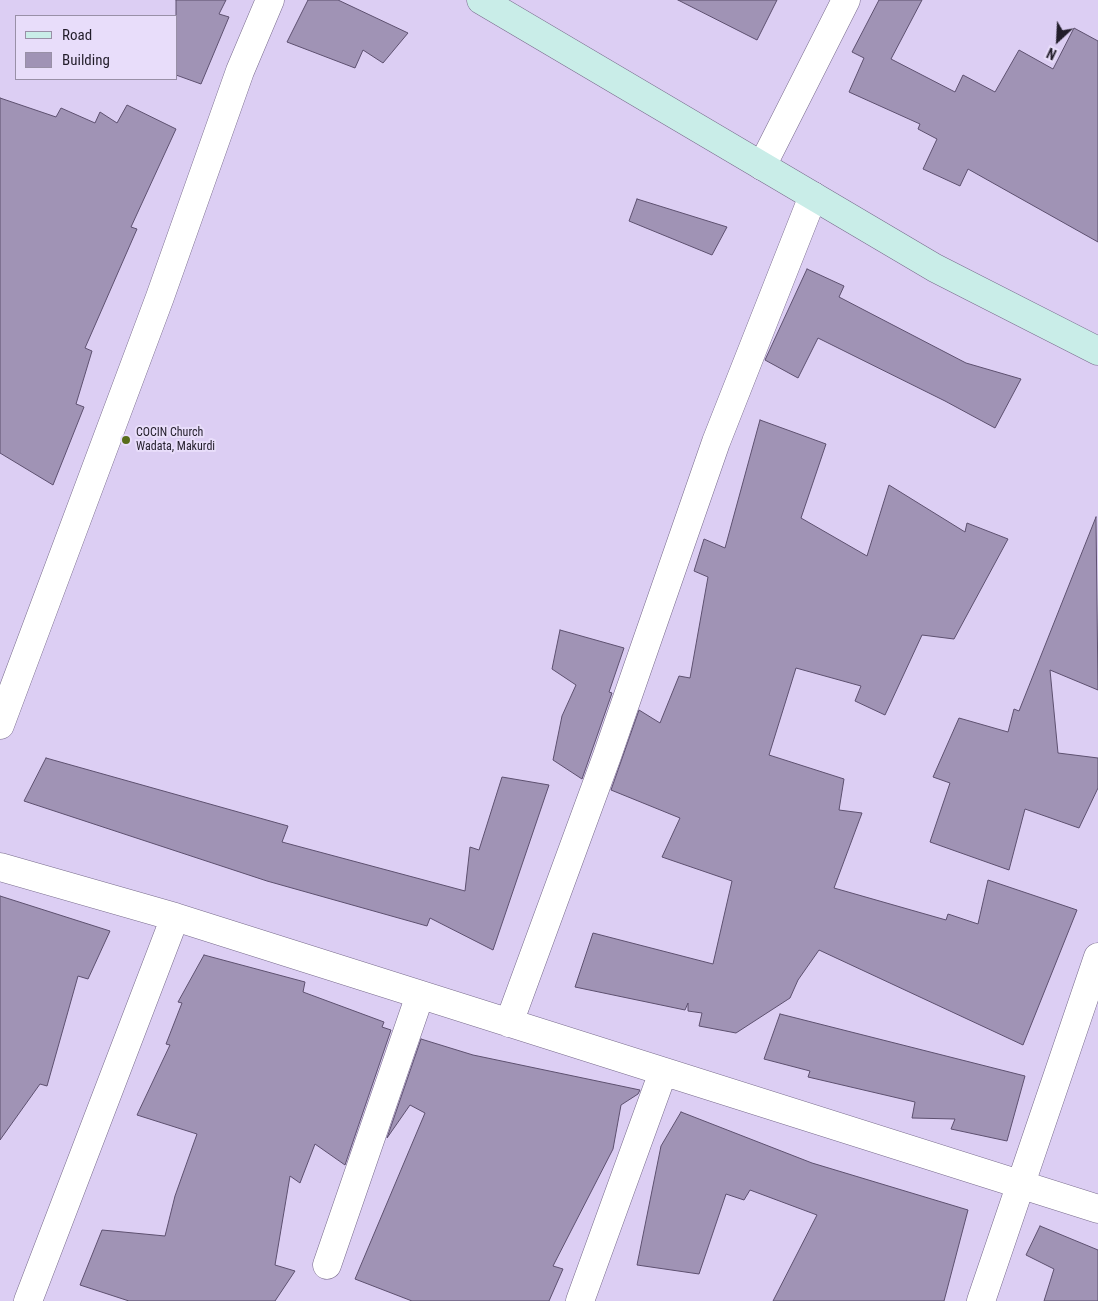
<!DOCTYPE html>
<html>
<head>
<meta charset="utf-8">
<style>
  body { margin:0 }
  #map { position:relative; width:1098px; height:1301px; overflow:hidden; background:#dccef3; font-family:"Roboto Condensed",sans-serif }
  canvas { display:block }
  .legend { position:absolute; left:15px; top:15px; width:162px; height:65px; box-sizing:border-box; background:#e8ddfa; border:1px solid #9990a7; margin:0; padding:6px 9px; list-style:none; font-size:15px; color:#221d2a }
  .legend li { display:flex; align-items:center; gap:10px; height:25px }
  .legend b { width:25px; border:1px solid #9990a7 }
  .north { position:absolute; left:1033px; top:15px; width:50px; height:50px; -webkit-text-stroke:4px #e8ddfa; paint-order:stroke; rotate:205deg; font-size:14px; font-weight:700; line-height:20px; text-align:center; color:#221d2a }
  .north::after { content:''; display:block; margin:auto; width:18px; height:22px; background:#221d2a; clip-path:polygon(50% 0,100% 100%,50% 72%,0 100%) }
</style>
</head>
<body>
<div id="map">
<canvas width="1098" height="1301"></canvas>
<ul class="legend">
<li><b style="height:6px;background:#c9ede8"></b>Road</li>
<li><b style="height:14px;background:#a093b5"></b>Building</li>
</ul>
<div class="north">N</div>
</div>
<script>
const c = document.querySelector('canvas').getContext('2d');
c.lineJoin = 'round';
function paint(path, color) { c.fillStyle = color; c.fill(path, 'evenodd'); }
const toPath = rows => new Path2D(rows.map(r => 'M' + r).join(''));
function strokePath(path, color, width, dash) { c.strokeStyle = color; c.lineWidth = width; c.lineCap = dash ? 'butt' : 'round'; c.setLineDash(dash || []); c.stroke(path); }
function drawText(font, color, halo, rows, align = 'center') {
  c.font = font + ' "Roboto Condensed",sans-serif'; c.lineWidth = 4; c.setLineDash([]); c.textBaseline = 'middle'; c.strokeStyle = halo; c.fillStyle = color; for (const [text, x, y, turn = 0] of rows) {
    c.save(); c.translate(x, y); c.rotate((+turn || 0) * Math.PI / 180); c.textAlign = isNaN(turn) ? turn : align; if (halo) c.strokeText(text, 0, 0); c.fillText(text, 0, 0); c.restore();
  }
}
const building = toPath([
  [176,0,226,0,219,14,229,17,201,84,176,75,176,0],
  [308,0,338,0,408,33,383,63,363,50,355,68,287,42,308,0],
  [678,0,777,0,757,40,678,0],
  [879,0,922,0,891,59,955,92,963,75,995,92,1019,50,1053,69,1074,28,1098,41,1098,242,968,169,960,186,923,169,937,139,918,129,920,124,849,92,864,58,852,52,879,0],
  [0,98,56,117,61,108,95,123,100,112,117,123,127,105,176,129,131,227,137,229,85,348,92,351,76,404,84,407,53,485,0,453,0,98],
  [637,199,727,227,712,255,629,221,637,199],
  [807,269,844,286,839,297,966,363,1021,379,995,428,945,401,818,338,798,378,765,360,807,269],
  [760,420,826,444,801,518,867,556,889,485,965,532,967,523,1008,539,954,639,922,635,885,715,855,701,861,686,796,668,769,755,844,779,839,810,862,813,834,888,946,920,948,914,978,924,988,880,1077,910,1023,1045,819,950,798,980,790,998,736,1033,699,1026,702,1013,688,1011,688,1003,685,1010,575,987,593,933,713,964,732,881,662,857,680,818,611,790,639,710,660,723,679,676,690,678,708,577,694,571,704,539,725,548,760,420],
  [1096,517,1098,690,1050,670,1058,753,1098,758,1098,788,1079,828,1025,809,1009,870,930,842,950,783,933,777,959,718,1008,732,1014,709,1019,711,1096,517],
  [560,630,624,648,609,692,612,693,582,779,553,760,562,716,576,685,552,669,560,630],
  [46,758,288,826,282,842,465,891,470,847,479,850,502,777,549,785,493,950,430,918,427,926,267,881,24,801,46,758],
  [0,896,110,931,88,979,78,976,47,1086,40,1084,0,1140,0,896],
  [204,955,305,982,303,992,384,1022,382,1027,391,1030,345,1165,315,1144,300,1183,290,1176,275,1265,295,1271,275,1301,129,1301,80,1285,102,1230,165,1236,175,1196,197,1134,137,1115,170,1045,166,1044,182,1003,178,1002,204,955],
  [780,1014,1025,1076,1007,1141,951,1129,955,1119,912,1118,915,1102,808,1077,810,1071,764,1059,780,1014],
  [421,1039,473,1055,640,1090,638,1094,621,1105,613,1149,553,1266,563,1269,549,1301,412,1301,355,1279,425,1113,410,1105,387,1138,421,1039],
  [681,1112,812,1163,968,1210,944,1301,773,1301,817,1215,750,1190,744,1200,726,1194,699,1274,637,1265,661,1146,681,1112],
  [1040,1226,1098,1250,1098,1301,1044,1301,1054,1269,1026,1255,1040,1226]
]);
const street = toPath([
  [762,166,846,0],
  [0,725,160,297,240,71,270,0],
  [0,867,175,917],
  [509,1023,607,756,716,442,813,196],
  [327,1265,420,995],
  [28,1301,175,917,1098,1209],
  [580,1301,663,1072],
  [981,1301,1098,957]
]);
const secondary = toPath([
  [481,0,935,268,1098,351]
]);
const markers = [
  [126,440,5,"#586d1b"]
];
const poiNames = [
  ["COCIN Church",136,433],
  ["Wadata, Makurdi",136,447]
];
paint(building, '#a093b5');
strokePath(building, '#5d506f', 1);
strokePath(street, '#776a8b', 29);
strokePath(secondary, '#776a8b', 29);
strokePath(street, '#fff', 28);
strokePath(secondary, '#c9ede8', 28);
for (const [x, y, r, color] of markers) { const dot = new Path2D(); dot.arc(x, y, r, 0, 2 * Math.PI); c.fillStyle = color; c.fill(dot); strokePath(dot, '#e8ddfa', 2); }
drawText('12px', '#221d2a', '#e8ddfa', poiNames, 'left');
</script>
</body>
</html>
